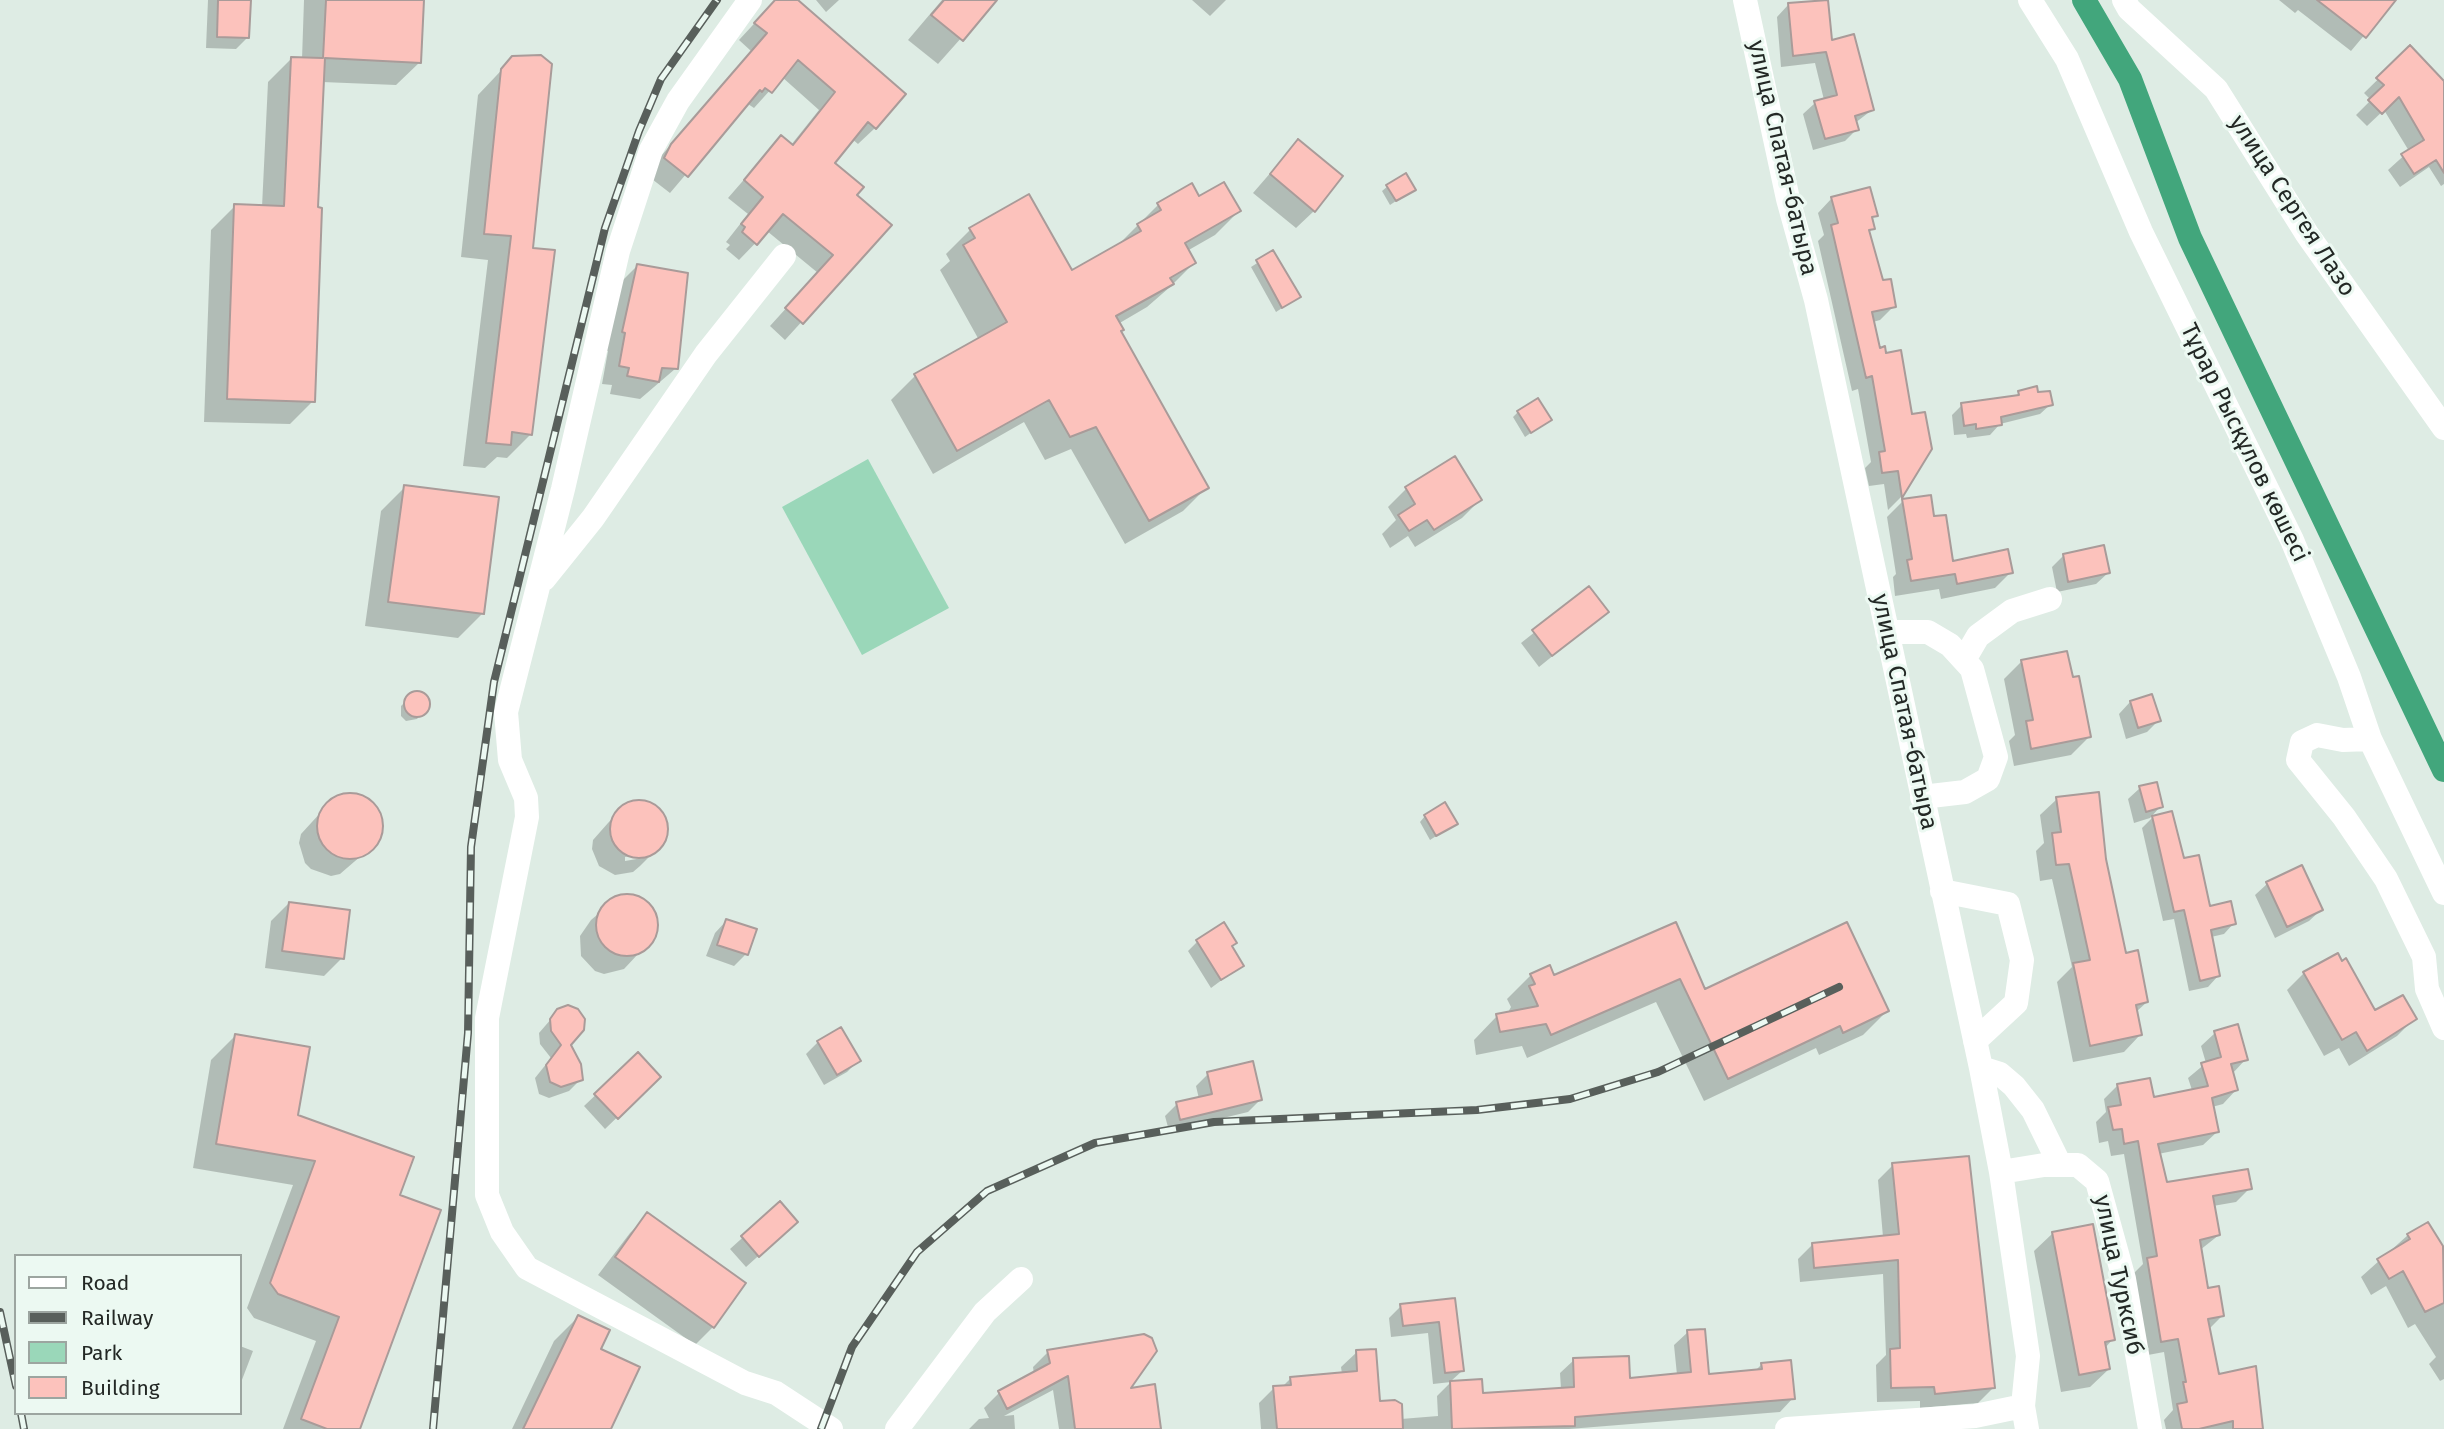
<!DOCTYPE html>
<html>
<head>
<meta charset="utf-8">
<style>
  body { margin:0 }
  #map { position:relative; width:2444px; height:1429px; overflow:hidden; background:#deece4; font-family:"Fira Sans",sans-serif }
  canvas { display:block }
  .legend { position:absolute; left:14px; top:1254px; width:228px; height:161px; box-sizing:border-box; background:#ecf9f2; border:2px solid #9ca5a0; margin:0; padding:9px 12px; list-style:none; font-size:21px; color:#232825 }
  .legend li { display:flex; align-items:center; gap:14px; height:35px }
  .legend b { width:35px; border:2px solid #9ca5a0 }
</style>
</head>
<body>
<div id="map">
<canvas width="2444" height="1429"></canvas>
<ul class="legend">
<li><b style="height:9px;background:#fff"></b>Road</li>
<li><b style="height:9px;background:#585f5b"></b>Railway</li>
<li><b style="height:19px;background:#9ad7b9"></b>Park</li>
<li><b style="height:19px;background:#fcc2bc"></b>Building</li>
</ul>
</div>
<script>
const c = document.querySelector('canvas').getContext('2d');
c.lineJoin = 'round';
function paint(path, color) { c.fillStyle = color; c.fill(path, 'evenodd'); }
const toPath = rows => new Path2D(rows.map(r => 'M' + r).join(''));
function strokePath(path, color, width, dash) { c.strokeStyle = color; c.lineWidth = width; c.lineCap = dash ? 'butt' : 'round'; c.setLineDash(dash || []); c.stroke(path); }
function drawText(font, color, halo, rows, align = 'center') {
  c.font = font + ' "Fira Sans",sans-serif'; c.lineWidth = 6; c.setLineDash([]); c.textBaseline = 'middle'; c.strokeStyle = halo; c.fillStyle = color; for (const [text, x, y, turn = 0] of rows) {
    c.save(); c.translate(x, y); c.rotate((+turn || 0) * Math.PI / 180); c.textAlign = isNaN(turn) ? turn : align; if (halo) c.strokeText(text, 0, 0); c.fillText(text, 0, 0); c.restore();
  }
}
const green = toPath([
  [868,459,949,608,862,655,782,507]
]);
const shadow = toPath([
  [208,0,249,0,248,37,236,49,206,48],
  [304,0,423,0,420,62,396,85,322,82,316,209,313,401,290,424,204,422,211,230,235,206,262,207,268,82,291,59,302,59],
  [776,0,795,0,875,128,858,144,852,139,832,163,855,195,890,225,785,340,770,326,818,273,767,231,739,260,726,249,730,245,726,242,748,214,728,198,781,137,791,145,819,110,782,77,754,108,748,104,743,107,670,193,648,176,655,163,751,51,739,40],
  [816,0,839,0,826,12],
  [942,0,995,0,938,64,908,40],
  [1192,0,1226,0,1210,16],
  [2279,0,2392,0,2393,1,2351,51,2298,10,2295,13],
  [1788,5,1830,42,1872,110,1855,123,1857,129,1845,141,1813,150,1803,114,1815,103,1824,100,1815,63,1781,67,1777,17],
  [2410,48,2444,82,2444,184,2441,186,2429,167,2400,187,2388,170,2409,151,2384,110,2367,126,2356,115,2371,100,2364,93],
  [513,58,531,249,531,434,507,458,497,457,485,468,463,466,488,260,461,257,478,95],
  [1298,141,1314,211,1296,228,1253,193],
  [1191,186,1198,199,1239,211,1215,235,1187,251,1194,263,1170,287,1147,307,1118,324,1119,331,1207,487,1183,511,1125,544,1071,449,1045,460,1024,422,933,474,891,400,915,376,979,340,940,270,950,261,946,254,970,230,1028,197,1071,273,1116,247,1158,205],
  [1388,186,1414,189,1390,205,1382,191],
  [1832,198,1876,215,1871,219,1873,228,1868,234,1882,282,1894,306,1880,320,1873,322,1878,350,1885,355,1911,416,1930,448,1901,497,1888,510,1884,484,1869,486,1865,468,1871,462,1858,389,1852,391,1818,241,1824,235,1818,213],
  [1273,253,1299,297,1276,312,1251,267],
  [637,266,684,305,675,369,640,399,610,394,612,385,602,384,608,351,605,350,619,284],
  [2019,393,2037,394,2051,404,2040,414,2000,424,1990,435,1967,438,1966,434,1954,435,1952,415,1962,405,2014,398],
  [1518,412,1549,420,1525,437,1513,417],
  [1455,459,1480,500,1462,518,1415,547,1408,536,1390,548,1382,534,1396,520,1388,507,1406,489],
  [405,487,482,614,458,638,365,626,381,511],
  [1903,501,1933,518,1952,563,2011,572,1995,588,1941,599,1939,589,1895,596,1893,577,1896,574,1887,517],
  [2064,555,2108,573,2096,584,2057,592,2052,567],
  [1589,589,1607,612,1539,667,1521,643],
  [2022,661,2089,737,2071,755,2014,766,2009,741,2015,735,2004,679],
  [412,695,423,695,427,707,417,719,406,721,401,716,401,706],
  [2130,702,2159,720,2147,732,2126,739,2119,714],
  [2140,788,2161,806,2150,818,2134,823,2128,799],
  [353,794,372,803,381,822,376,843,340,874,331,876,311,869,305,863,299,843,301,834,333,799],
  [2057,799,2104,859,2125,955,2147,1002,2136,1012,2140,1035,2124,1052,2073,1062,2057,982,2072,967,2052,879,2040,881,2036,851,2044,843,2040,815],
  [640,802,656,808,662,814,666,831,659,847,640,866,633,872,615,875,599,866,592,849,593,840,623,806],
  [648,853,648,857,625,861,625,857],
  [1425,816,1456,823,1430,840,1420,822],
  [2152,818,2183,861,2209,908,2234,923,2224,934,2211,937,2218,976,2208,987,2189,991,2174,919,2163,921,2142,828],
  [2267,884,2321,910,2309,921,2275,938,2255,895],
  [618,897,637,897,652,909,656,917,655,936,624,969,604,974,595,971,581,956,580,936,591,920],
  [289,903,342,958,324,976,265,968,271,921],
  [726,921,746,954,734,966,706,956,715,933],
  [1675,925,1704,991,1887,1011,1863,1035,1819,1055,1816,1048,1704,1101,1656,1002,1527,1058,1522,1046,1476,1055,1474,1040,1497,1016,1507,1014,1511,1007,1507,999,1531,975,1553,977],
  [1197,942,1230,947,1242,965,1211,988,1188,951],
  [2304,973,2375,1012,2414,1019,2397,1036,2349,1066,2339,1048,2324,1056,2287,990],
  [558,1011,581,1079,569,1091,549,1098,539,1094,535,1078,551,1058,540,1044,539,1033],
  [2215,1033,2246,1059,2232,1074,2236,1090,2223,1104,2212,1107,2217,1132,2203,1145,2158,1154,2166,1184,2250,1188,2236,1202,2213,1206,2219,1235,2200,1250,2207,1290,2222,1316,2208,1330,2217,1376,2255,1368,2261,1429,2166,1429,2164,1420,2173,1410,2164,1352,2148,1355,2134,1273,2143,1264,2124,1154,2111,1156,2108,1141,2099,1143,2096,1122,2106,1112,2104,1099,2118,1085,2153,1099,2192,1090,2188,1078,2206,1063,2201,1046],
  [235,1036,296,1116,398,1196,358,1429,283,1429,316,1341,254,1318,247,1308,293,1185,193,1168,211,1060],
  [818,1042,859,1060,847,1072,824,1085,806,1054],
  [638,1055,659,1077,605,1129,584,1106],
  [1208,1074,1260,1100,1248,1112,1169,1131,1165,1116,1177,1104,1199,1099,1196,1086],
  [1893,1165,1993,1388,1978,1403,1920,1408,1920,1401,1877,1402,1876,1365,1886,1355,1883,1274,1800,1282,1798,1259,1813,1244,1883,1237,1878,1180],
  [780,1204,784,1233,746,1267,730,1249],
  [648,1215,713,1327,695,1345,598,1275,630,1233],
  [2053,1233,2113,1339,2105,1348,2109,1369,2090,1387,2061,1392,2034,1251],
  [2408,1235,2444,1249,2444,1379,2440,1381,2429,1364,2436,1357,2415,1324,2408,1328,2386,1286,2371,1295,2361,1277],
  [1454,1300,1462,1371,1450,1382,1481,1395,1561,1389,1560,1373,1574,1360,1628,1380,1677,1375,1674,1345,1688,1332,1708,1376,1754,1372,1762,1364,1793,1398,1780,1412,1569,1429,1261,1429,1259,1403,1274,1388,1282,1387,1291,1378,1342,1374,1341,1367,1357,1352,1378,1403,1401,1419,1438,1416,1437,1396,1451,1382,1433,1384,1428,1333,1391,1337,1389,1318,1401,1306],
  [578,1317,599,1350,609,1429,512,1429,554,1341],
  [240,1346,253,1351,240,1385],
  [1048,1352,1128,1390,1159,1429,1059,1429,1053,1390,1004,1416,1014,1415,1015,1429,969,1429,979,1419,989,1418,984,1408,999,1393,1034,1374,1033,1367]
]);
const canal = toPath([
  [2084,0,2130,79,2190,238,2444,770]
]);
const building = toPath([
  [218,0,251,0,249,38,217,37,218,0],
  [326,0,424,0,421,63,325,58,318,207,322,208,315,402,227,399,234,204,284,206,291,57,323,58,326,0],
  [775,0,798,0,906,94,876,129,868,122,835,163,864,187,857,195,892,225,803,324,785,308,833,255,783,214,757,245,742,232,745,227,741,224,763,197,744,180,781,135,793,145,835,92,798,60,772,93,765,88,762,92,760,90,688,177,664,158,671,144,767,33,754,23,775,0],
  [944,0,997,0,963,41,931,15,944,0],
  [1828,0,1832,40,1854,34,1874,110,1855,116,1859,130,1825,139,1814,101,1837,95,1826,52,1793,56,1788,3,1828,0],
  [2317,0,2396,0,2366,38,2317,0],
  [2410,45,2444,81,2444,173,2436,160,2414,174,2401,154,2424,140,2399,97,2382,114,2368,100,2384,85,2376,78,2410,45],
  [541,55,552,64,533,248,555,250,532,435,512,432,511,445,486,443,511,236,484,234,501,69,512,56,541,55],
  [1298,139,1343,176,1315,212,1270,174,1298,139],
  [1406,173,1416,190,1396,201,1386,185,1406,173],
  [1224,182,1241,211,1185,243,1196,263,1170,278,1174,284,1116,316,1124,330,1121,331,1209,488,1149,521,1096,427,1070,437,1049,400,957,451,914,374,1007,322,963,245,975,238,969,228,1029,194,1072,270,1141,231,1137,224,1161,210,1157,203,1192,183,1199,196,1224,182],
  [1870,187,1878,216,1872,217,1875,229,1869,230,1883,280,1891,279,1896,307,1872,312,1880,348,1885,346,1886,353,1901,350,1912,414,1925,412,1932,449,1902,498,1898,471,1882,473,1879,452,1885,451,1872,376,1866,378,1831,225,1838,223,1831,197,1870,187],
  [1273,250,1301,297,1282,308,1256,260,1273,250],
  [637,264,688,273,678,369,662,368,659,382,627,376,629,368,619,366,625,333,622,332,637,264],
  [2037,386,2038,392,2050,391,2053,405,2001,417,2002,425,1976,429,1976,424,1964,426,1961,403,2019,395,2018,391,2037,386],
  [1538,398,1552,420,1531,433,1517,411,1538,398],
  [1455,456,1482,500,1434,530,1427,520,1409,531,1398,515,1415,504,1405,487,1455,456],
  [404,485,499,497,484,614,388,602,404,485],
  [1931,495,1934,516,1946,515,1953,561,2008,549,2013,573,1957,584,1955,574,1911,581,1907,560,1912,559,1902,499,1931,495],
  [2104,545,2110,573,2068,582,2063,554,2104,545],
  [1589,586,1609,612,1552,656,1532,630,1589,586],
  [2067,651,2073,677,2079,676,2091,737,2031,749,2026,721,2033,720,2021,660,2067,651],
  '404 704a13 13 0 1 1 26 0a13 13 0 1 1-26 0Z',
  [2152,694,2161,721,2138,728,2130,701,2152,694],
  [2157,782,2163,807,2146,812,2139,786,2157,782],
  [2099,792,2106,859,2126,953,2138,950,2148,1002,2136,1005,2142,1035,2090,1046,2073,963,2090,960,2069,864,2056,865,2052,833,2061,832,2056,797,2099,792],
  '317 826a33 33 0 1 1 66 0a33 33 0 1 1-66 0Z',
  '610 829a29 29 0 1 1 58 0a29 29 0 1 1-58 0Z',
  [1445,802,1458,824,1436,836,1424,815,1445,802],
  [2172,811,2184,858,2199,855,2210,906,2231,901,2236,924,2211,930,2220,976,2200,981,2184,910,2174,912,2152,816,2172,811],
  [2302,865,2323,910,2287,927,2266,882,2302,865],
  '596 925a31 31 0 1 1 62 0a31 31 0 1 1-62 0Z',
  [289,902,350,910,344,959,282,951,289,902],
  [726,919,757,929,748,955,717,945,726,919],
  [1224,922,1237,943,1232,946,1244,966,1221,980,1196,940,1224,922],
  [1676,922,1705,989,1847,922,1889,1011,1843,1033,1840,1026,1728,1079,1680,979,1551,1035,1546,1024,1500,1032,1496,1014,1538,1006,1529,986,1535,984,1530,974,1550,965,1554,975,1676,922],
  [2338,953,2342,961,2346,958,2375,1010,2403,995,2417,1019,2367,1051,2356,1032,2342,1040,2303,972,2338,953],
  [568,1005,578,1009,585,1019,584,1030,571,1045,581,1064,583,1080,561,1087,550,1082,546,1065,561,1045,551,1031,550,1019,557,1009,568,1005],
  [2238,1024,2248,1060,2231,1064,2238,1090,2212,1098,2219,1132,2158,1144,2167,1182,2248,1169,2252,1189,2213,1196,2220,1235,2200,1240,2208,1288,2219,1286,2224,1316,2208,1319,2219,1374,2256,1366,2263,1429,2233,1429,2233,1421,2199,1429,2182,1429,2177,1404,2187,1402,2183,1382,2186,1382,2178,1339,2161,1342,2147,1258,2157,1256,2138,1141,2124,1144,2122,1129,2113,1130,2108,1107,2121,1105,2117,1084,2150,1078,2154,1097,2208,1086,2201,1063,2221,1057,2214,1031,2238,1024],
  [841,1027,861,1061,837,1075,817,1041,841,1027],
  [235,1034,310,1047,298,1115,414,1157,400,1195,441,1210,360,1429,327,1429,301,1419,339,1317,278,1294,270,1283,315,1161,216,1144,235,1034],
  [638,1052,661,1077,618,1119,594,1094,638,1052],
  [1253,1061,1262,1100,1180,1120,1176,1102,1212,1094,1207,1072,1253,1061],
  [1969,1156,1995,1388,1935,1394,1934,1387,1891,1388,1890,1349,1900,1348,1898,1260,1814,1268,1812,1243,1899,1234,1892,1163,1969,1156],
  [780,1201,798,1222,759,1257,741,1236,780,1201],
  [647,1212,746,1283,714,1328,615,1257,647,1212],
  [2428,1222,2443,1246,2444,1303,2425,1312,2403,1271,2389,1279,2377,1259,2410,1239,2407,1234,2428,1222],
  [2093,1224,2115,1340,2105,1342,2110,1369,2079,1375,2052,1232,2093,1224],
  [1455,1298,1464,1371,1445,1373,1439,1322,1403,1326,1400,1304,1455,1298],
  [578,1315,610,1330,601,1349,640,1367,611,1429,523,1429,578,1315],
  [1705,1329,1709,1374,1762,1369,1761,1363,1791,1360,1795,1399,1575,1417,1575,1426,1452,1429,1450,1381,1482,1379,1483,1393,1574,1387,1573,1358,1629,1356,1630,1378,1691,1372,1687,1330,1705,1329],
  [1144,1334,1152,1338,1157,1351,1131,1388,1155,1384,1161,1429,1075,1429,1068,1376,1007,1409,998,1391,1050,1363,1047,1350,1144,1334],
  [1376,1349,1380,1401,1395,1400,1402,1404,1403,1429,1277,1429,1273,1386,1291,1385,1290,1377,1357,1371,1356,1350,1376,1349]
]);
const minor = toPath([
  [750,0,678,101,651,150,618,251,563,489,506,712,510,760,526,798,527,817,487,1018,487,1195,502,1232,527,1268,745,1383,776,1393,831,1429],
  [1745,0,1788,199,1816,300,1981,1068,2001,1172,2028,1356,2023,1406,2027,1429],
  [2030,0,2067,59,2141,232,2292,540,2349,677,2370,739,2444,893],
  [2124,0,2129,9,2216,89,2307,234,2444,428],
  [544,579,593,518,706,354,784,256],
  [1887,632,1928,632,1950,645,1972,669,1996,757,1988,779,1965,792,1922,797],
  [1964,660,1978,636,2012,611,2050,599],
  [2370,739,2343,740,2317,735,2302,742,2298,760,2344,817,2386,879,2424,957,2427,989,2444,1028],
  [1942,891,2008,904,2022,960,2016,1003,1975,1041],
  [1981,1068,2000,1074,2014,1086,2033,1110,2060,1165],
  [2001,1172,2044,1165,2078,1165,2097,1181,2124,1279,2150,1429],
  [897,1429,985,1312,1021,1279],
  [1787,1429,1975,1416,2023,1406]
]);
const rail = toPath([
  [0,1312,16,1386],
  [21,1413,24,1429],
  [433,1429,468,1033,471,847,494,682,605,228,639,131,661,79,717,0],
  [821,1429,852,1347,917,1252,987,1191,1095,1143,1214,1122,1477,1110,1570,1099,1658,1072,1839,987]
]);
const streetNames = [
  ["улица Спатая-батыра",1782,158,77],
  ["улица Сергея Лазо",2292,206,57],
  ["Тұрар Рысқұлов көшесі",2244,443,64],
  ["улица Спатая-батыра",1904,712,78],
  ["улица Турксиб",2118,1275,78]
];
paint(green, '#9ad7b9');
paint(shadow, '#0003');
strokePath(canal, '#42a67c', 24);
paint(building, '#fcc2bc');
strokePath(building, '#a99b99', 2);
strokePath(minor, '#fff', 24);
strokePath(rail, '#585f5b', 8);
strokePath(rail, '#ecf9f2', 5, [16]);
drawText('24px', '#232825', '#ecf9f2', streetNames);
</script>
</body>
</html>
